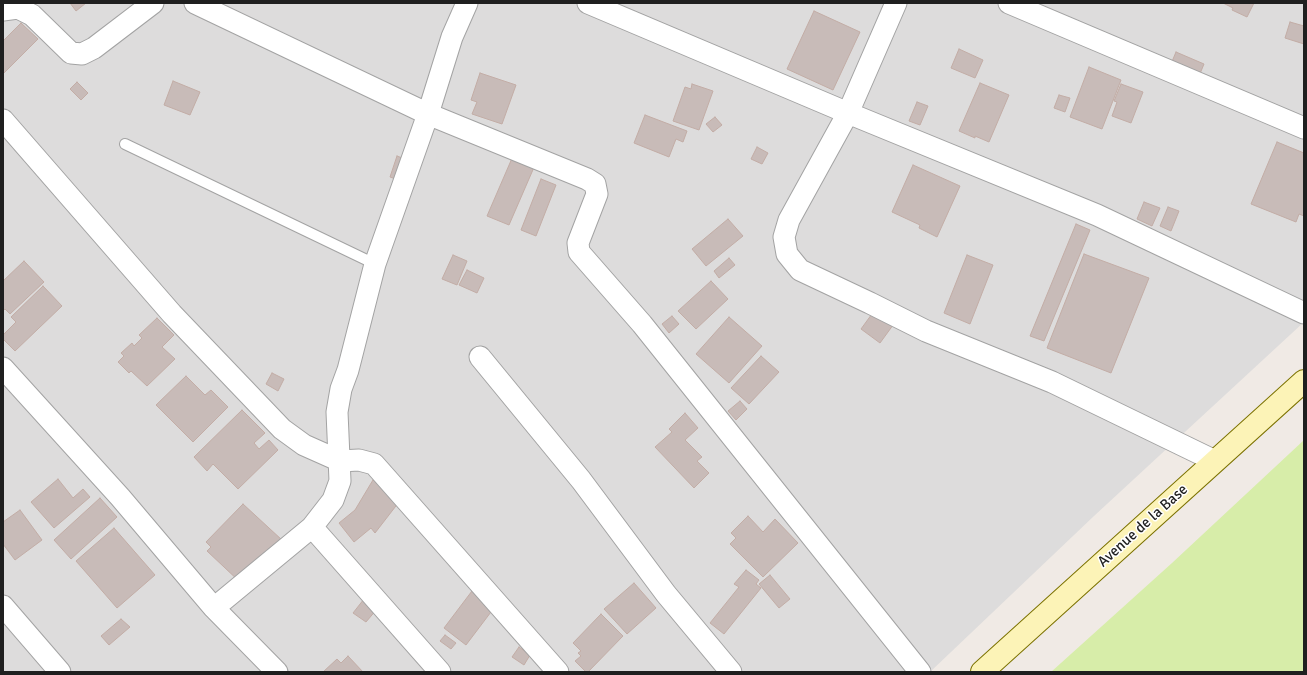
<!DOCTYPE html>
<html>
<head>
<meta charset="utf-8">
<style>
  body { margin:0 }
  #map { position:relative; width:1307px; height:675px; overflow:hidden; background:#f0eae5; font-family:Signika,sans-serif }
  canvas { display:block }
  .frame { position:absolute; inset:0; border:4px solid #1f1f1f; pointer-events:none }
</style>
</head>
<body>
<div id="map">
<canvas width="1307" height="675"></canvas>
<div class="frame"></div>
</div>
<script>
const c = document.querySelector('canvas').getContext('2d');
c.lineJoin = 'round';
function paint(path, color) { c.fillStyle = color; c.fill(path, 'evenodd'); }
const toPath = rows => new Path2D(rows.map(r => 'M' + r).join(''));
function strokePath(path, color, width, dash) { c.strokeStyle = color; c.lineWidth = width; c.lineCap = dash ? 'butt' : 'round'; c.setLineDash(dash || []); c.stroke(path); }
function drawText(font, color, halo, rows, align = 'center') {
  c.font = font + ' Signika,sans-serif'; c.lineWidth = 3; c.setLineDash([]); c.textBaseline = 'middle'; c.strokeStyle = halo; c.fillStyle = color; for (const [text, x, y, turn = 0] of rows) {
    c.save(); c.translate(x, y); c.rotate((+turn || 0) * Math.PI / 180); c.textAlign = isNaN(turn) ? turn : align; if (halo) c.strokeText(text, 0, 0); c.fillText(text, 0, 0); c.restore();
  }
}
const residential = toPath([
  [3,3,1304,3,1304,322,1094,516,930,672,3,672]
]);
const grass = toPath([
  [1304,440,1304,672,1051,672,1172,563]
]);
const building = toPath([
  [70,3,86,3,76,11,70,3],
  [1223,3,1254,3,1247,17,1232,10,1233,8,1223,3],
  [814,11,860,32,833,90,787,69,814,11],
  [1290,22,1304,26,1304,44,1285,38,1290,22],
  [21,23,38,39,3,74,3,41,21,23],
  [959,49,983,60,975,78,951,68,959,49],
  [1176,52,1204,64,1199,76,1171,64,1176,52],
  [1089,67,1121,80,1102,129,1070,117,1089,67],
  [480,73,516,85,502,124,472,114,477,102,471,100,480,73],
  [173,81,200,92,190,115,164,105,173,81],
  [77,82,88,93,81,100,70,89,77,82],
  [980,83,1009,95,989,142,975,136,975,138,959,131,980,83],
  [692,84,713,91,699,130,673,121,685,87,691,89,692,84],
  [1121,84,1143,92,1131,123,1112,116,1117,102,1114,101,1121,84],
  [1059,95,1070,98,1065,112,1054,108,1059,95],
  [917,102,928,106,920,125,909,121,917,102],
  [645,115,687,131,683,142,676,139,669,157,634,143,645,115],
  [715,117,722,125,713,132,706,124,715,117],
  [1277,142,1304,153,1304,216,1299,214,1296,222,1251,204,1277,142],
  [757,147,768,153,762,164,751,159,757,147],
  [397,156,410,161,404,182,390,177,397,156],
  [513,156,535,165,509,225,487,216,513,156],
  [913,165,960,186,937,237,919,228,920,225,892,212,913,165],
  [541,179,556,185,536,236,521,230,541,179],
  [1144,202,1160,208,1152,226,1137,219,1144,202],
  [1168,207,1179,211,1171,231,1160,226,1168,207],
  [728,219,743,236,706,266,692,249,728,219],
  [1076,224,1090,230,1044,341,1030,336,1076,224],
  [1084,254,1149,278,1111,373,1047,348,1084,254],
  [453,255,467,261,457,285,442,279,453,255],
  [967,255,993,265,970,324,944,313,967,255],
  [729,258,735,265,719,278,714,271,729,258],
  [24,261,44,282,10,314,5,309,3,311,3,281,24,261],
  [467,270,484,278,477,293,459,285,467,270],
  [711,281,728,299,696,329,678,311,711,281],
  [43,286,62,306,15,351,3,339,3,335,16,322,11,317,43,286],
  [877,307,896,321,880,343,861,329,877,307],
  [672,316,679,324,669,333,662,324,672,316],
  [729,317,762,346,729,383,696,354,729,317],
  [157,318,174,335,162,347,175,359,147,386,131,371,129,373,118,362,124,356,121,353,132,343,134,346,142,338,139,335,157,318],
  [761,356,779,372,749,404,731,388,761,356],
  [272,373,284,379,278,391,266,384,272,373],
  [186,376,205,395,211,390,228,407,193,442,156,405,186,376],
  [740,401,747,409,736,420,728,411,740,401],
  [242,410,265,433,254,443,259,449,269,440,278,450,238,489,213,464,207,471,194,457,242,410],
  [685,413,698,428,685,440,702,457,697,461,709,473,694,488,655,447,672,432,669,429,685,413],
  [58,479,73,498,83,489,90,497,54,528,31,502,58,479],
  [373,480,399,502,375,533,371,528,354,542,339,523,355,510,373,480],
  [100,498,117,517,71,559,54,540,100,498],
  [243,504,282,540,241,583,207,551,211,547,206,542,243,504],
  [20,510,42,540,15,560,3,544,3,522,20,510],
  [748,516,763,532,775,519,798,543,763,577,730,544,736,538,731,533,748,516],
  [114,528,155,575,117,608,76,561,114,528],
  [746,570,759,580,756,584,761,588,724,634,710,623,739,587,734,584,746,570],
  [770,575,790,599,779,608,759,584,770,575],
  [634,583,656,608,627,634,604,609,634,583],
  [472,591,494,608,466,645,444,628,472,591],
  [364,599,377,609,366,622,353,613,364,599],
  [601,614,623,636,588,672,586,672,575,661,581,656,578,653,581,651,573,643,601,614],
  [121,619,130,627,109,645,101,636,121,619],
  [445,635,456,643,451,649,440,641,445,635],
  [519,647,530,655,524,665,512,657,519,647],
  [348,656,363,672,323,672,337,659,341,663,348,656]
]);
const service = toPath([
  [125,144,375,264]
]);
const minor = toPath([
  [195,3,428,114,587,179,595,184,597,194,578,243,579,252,642,324,920,672],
  [588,3,848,113,1097,215,1304,313],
  [896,3,848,113,789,220,784,237,787,254,800,270,870,303,926,331,1052,382,1215,461],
  [1009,3,1304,128],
  [3,10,18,8,32,15,71,53,82,54,94,48,153,3],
  [3,120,172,314,282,429,304,445,340,461,359,460,374,464,558,672],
  [480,357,581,480,666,594,731,672],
  [3,368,120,497,214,608,277,672],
  [312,527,440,672],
  [3,606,60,672],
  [214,608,312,527,333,500,340,481,337,412,341,389,348,370,375,264,428,114,452,37,467,3]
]);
const secondary = toPath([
  [982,672,1304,381]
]);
const streetNames = [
  ["Avenue de la Base",1143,526,-42]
];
paint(residential, '#dddcdc');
paint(grass, '#d7eda9');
paint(building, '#c8bbb8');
strokePath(building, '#c3ada6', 1);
strokePath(service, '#a3a3a3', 12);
strokePath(minor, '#a3a3a3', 23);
strokePath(secondary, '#7c7200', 24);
strokePath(service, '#fff', 10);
strokePath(minor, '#fff', 21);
strokePath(secondary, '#fcf3b7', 22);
drawText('15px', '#1f1f1f', '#fff', streetNames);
</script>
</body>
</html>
